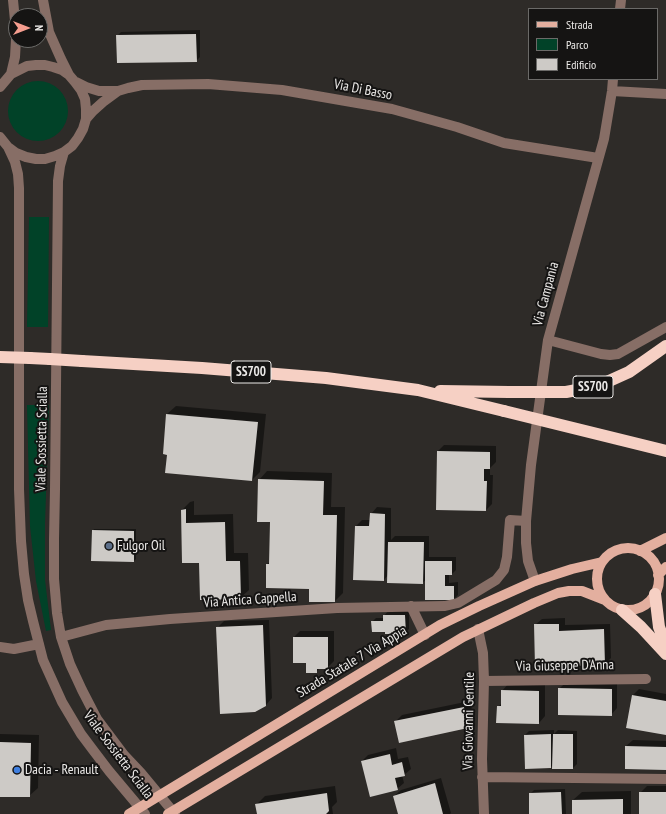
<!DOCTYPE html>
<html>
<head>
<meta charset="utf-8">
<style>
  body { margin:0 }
  #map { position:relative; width:666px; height:814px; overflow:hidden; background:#2e2b28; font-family:"PT Sans Narrow",sans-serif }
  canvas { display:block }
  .legend { position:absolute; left:528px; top:8px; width:130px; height:72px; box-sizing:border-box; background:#151413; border:1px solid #6b6a68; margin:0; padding:5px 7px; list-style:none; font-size:12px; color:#eceae8 }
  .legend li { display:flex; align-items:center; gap:8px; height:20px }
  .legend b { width:20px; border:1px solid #6b6a68 }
  .north { position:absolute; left:8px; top:8px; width:40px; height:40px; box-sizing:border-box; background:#151413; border:1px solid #6b6a68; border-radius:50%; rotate:90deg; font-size:11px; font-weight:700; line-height:16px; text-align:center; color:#eceae8 }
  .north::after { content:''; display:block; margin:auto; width:14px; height:18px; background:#f59d8f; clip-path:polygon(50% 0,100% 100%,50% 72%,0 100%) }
</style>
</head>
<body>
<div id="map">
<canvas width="666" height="814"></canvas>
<ul class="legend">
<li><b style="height:5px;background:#e3af9f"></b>Strada</li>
<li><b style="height:11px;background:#014228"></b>Parco</li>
<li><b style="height:11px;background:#cdcac6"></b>Edificio</li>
</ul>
<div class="north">N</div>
</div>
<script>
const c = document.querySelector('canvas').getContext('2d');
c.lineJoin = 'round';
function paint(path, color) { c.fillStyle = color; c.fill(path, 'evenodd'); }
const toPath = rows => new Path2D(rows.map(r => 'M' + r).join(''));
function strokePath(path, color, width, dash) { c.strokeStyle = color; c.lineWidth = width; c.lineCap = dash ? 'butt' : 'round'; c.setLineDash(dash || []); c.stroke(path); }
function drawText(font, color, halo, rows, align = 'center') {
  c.font = font + ' "PT Sans Narrow",sans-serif'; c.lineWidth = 4; c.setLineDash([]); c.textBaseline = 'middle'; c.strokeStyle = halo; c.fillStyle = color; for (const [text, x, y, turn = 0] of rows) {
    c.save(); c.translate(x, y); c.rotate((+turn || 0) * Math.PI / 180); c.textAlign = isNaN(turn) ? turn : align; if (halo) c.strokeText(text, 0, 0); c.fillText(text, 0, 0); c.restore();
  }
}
const green = toPath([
  '8 111a30 30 0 1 1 60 0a30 30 0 1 1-60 0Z',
  [29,217,49,217,48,327,27,327],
  [27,405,49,405,45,523,45,580,51,630,46,631,36,581,30,526]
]);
const shadow = toPath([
  [200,30,200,57,196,61,117,36,121,32],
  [176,406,266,414,260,472,252,480,168,454,167,414],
  [444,445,496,446,496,462,490,468,490,475,493,475,492,504,486,510,437,509,438,451],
  [267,471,332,473,331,507,345,507,343,593,335,601,267,564,270,562,271,521,259,480],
  [194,501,194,515,233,514,234,553,248,553,249,590,240,598,200,562,183,562,182,510,190,502],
  [377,507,391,508,391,540,395,536,429,536,429,557,456,557,456,570,452,574,449,574,449,583,458,582,458,595,454,599,426,580,422,583,388,575,384,580,356,526,362,520,370,520,371,514],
  [94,529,136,529,136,559,134,561,93,531],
  [388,611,409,611,409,629,405,633,386,631,372,622,376,618,384,618,384,616],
  [565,618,565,625,610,624,611,658,605,664,535,625,542,619],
  [269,620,272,698,266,705,217,628,224,621],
  [300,631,334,631,334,661,327,668,320,668,316,672,307,662,294,637],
  [566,682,617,683,617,708,611,715,559,689],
  [508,684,545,685,545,716,539,723,498,707,502,703,502,691],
  [639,689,666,694,666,734,632,696],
  [470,701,474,721,468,727,395,722,402,715],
  [554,730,554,734,558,730,577,731,577,764,573,768,553,765,551,767,526,768,525,735,529,731],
  [0,734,39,735,38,788,29,796,0,796],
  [633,740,666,741,666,769,626,746],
  [396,748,398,759,408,757,411,769,404,775,402,775,404,783,397,789,362,761,368,755],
  [441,778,451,813,450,814,399,814,394,796,401,790],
  [335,786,337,802,332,807,333,814,258,814,256,805,265,796],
  [647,786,666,786,666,814,640,814,640,793],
  [565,789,566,814,530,814,530,794,534,790],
  [631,791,631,814,573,814,573,800,582,792]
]);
const building = toPath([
  [196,34,197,62,117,63,116,35],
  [166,414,258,422,252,481,165,473,167,455,163,454],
  [437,451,490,452,490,469,484,469,484,481,487,481,486,511,436,510],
  [258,479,324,481,323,515,337,515,335,602,309,602,309,589,266,588,266,564,269,564,270,522,257,522],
  [186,509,186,523,225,522,226,561,240,561,241,599,200,600,199,563,182,563,181,510],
  [370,513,385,514,384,581,353,580,355,526,369,526],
  [92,530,134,531,134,562,91,561],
  [388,542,424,542,423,584,387,583],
  [425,561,452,561,452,575,445,575,445,586,454,586,454,600,425,600],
  [383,615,405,615,406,634,385,634,385,632,372,632,371,621,383,621],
  [534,624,559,624,559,631,604,629,605,665,535,667],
  [263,625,266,706,255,712,220,714,216,627],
  [293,637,328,637,328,669,317,669,317,673,306,673,306,663,293,663],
  [558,688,612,689,612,716,558,715],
  [501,690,539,691,539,724,496,723,497,706,501,706],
  [632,695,666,701,666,735,626,728],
  [464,707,468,728,399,743,394,721],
  [551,734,551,768,525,769,524,735],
  [553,734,573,734,573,769,552,769],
  [0,742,31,743,30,797,0,797],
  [625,746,666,747,666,770,625,769],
  [390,754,392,765,402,762,405,776,395,778,398,790,370,797,361,761],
  [435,783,443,814,398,814,393,796],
  [561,792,562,814,529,814,529,793],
  [639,792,666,792,666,814,639,814],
  [327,793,329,811,326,814,257,814,255,804],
  [623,799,623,814,572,814,572,800]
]);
const minor = toPath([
  [13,0,16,31],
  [43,0,49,32,61,59,69,75],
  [620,9,621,0],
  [11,74,15,57,16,39],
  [76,82,86,87,99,91,118,91],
  [0,87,11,74,27,66,36,65,45,65,53,67,62,70,69,75,75,82,81,90,85,99,86,109,86,119,83,129,78,138,72,146,64,152,55,156,45,159,36,159,26,157,16,153,8,147,0,137],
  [612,91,666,94],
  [86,119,93,111,103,102,118,91,128,88,142,85,208,84,282,90,392,109,457,127,504,143,598,158],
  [8,147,15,162,18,174,19,188,19,489,21,541,24,574,28,600,33,621,43,660,62,702,81,734,93,750,109,771,145,814],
  [64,152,60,166,58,181,55,489,54,539,54,579,57,613,61,637,70,664,82,690,97,719,124,755,141,773,175,814],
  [548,340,601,354,610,355,618,354,666,327],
  [535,581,528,561,526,543,526,521,531,465,548,340,604,139,612,91,613,79],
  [411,606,425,635],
  [478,629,483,653,484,681,482,759,484,814],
  [61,637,106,625,170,619,337,608,445,606,458,603,496,580,504,570,507,557,510,520,526,521],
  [0,647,14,649,39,644],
  [484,681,646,679],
  [482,777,666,779]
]);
const major = toPath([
  '597 579a31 31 0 1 1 62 0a31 31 0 1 1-62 0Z',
  [640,551,666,538],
  [658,575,666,567],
  [129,814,440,625,479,606,535,581,572,569,602,562],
  [168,814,463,637,534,603,558,593,569,591,582,591,605,600]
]);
const highway = toPath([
  [30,358,50,359],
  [82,361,202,368,326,378,418,390,504,411],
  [440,391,509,392],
  [655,594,659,627,666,645],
  [622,610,641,627,666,654]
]);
const highwayBridge = toPath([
  [0,357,30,358],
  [50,359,82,361],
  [509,392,566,392,598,386,629,372,666,346],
  [504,411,666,451]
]);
const markers = [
  [109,546,4,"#5c6f8a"],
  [17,770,4,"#3f7fe0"]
];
const shields = [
  [251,372,40],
  [593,387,40]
];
const shieldNames = [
  ["SS700",251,372],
  ["SS700",593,387]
];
const streetNames = [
  ["Via Di Basso",363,90,11],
  ["Via Campania",546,294,-75],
  ["Viale Sossietta Scialla",42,439,-89],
  ["Via Antica Cappella",250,600,-4],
  ["Strada Statale 7 Via Appia",352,662,-31],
  ["Via Giuseppe D'Anna",565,666,-1],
  ["Via Giovanni Gentile",469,721,-89],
  ["Viale Sossietta Scialla",118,755,53]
];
const poiNames = [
  ["Fulgor Oil",117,546],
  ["Dacia - Renault",25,770]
];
paint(green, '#014228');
paint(shadow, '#0007');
paint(building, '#cdcac6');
strokePath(minor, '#876e66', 10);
strokePath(major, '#e3af9f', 10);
strokePath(highway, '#f6d0c4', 12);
strokePath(highwayBridge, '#f6d0c4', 12);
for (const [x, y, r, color] of markers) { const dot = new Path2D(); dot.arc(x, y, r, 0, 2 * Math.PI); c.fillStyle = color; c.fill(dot); strokePath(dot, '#151413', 1.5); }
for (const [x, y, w] of shields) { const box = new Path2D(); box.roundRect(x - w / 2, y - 11, w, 22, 3); c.fillStyle = '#151413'; c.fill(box); strokePath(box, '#eceae8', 1); }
drawText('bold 13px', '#eceae8', null, shieldNames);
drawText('14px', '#eceae8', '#151413', streetNames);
drawText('14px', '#eceae8', '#151413', poiNames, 'left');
</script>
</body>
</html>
